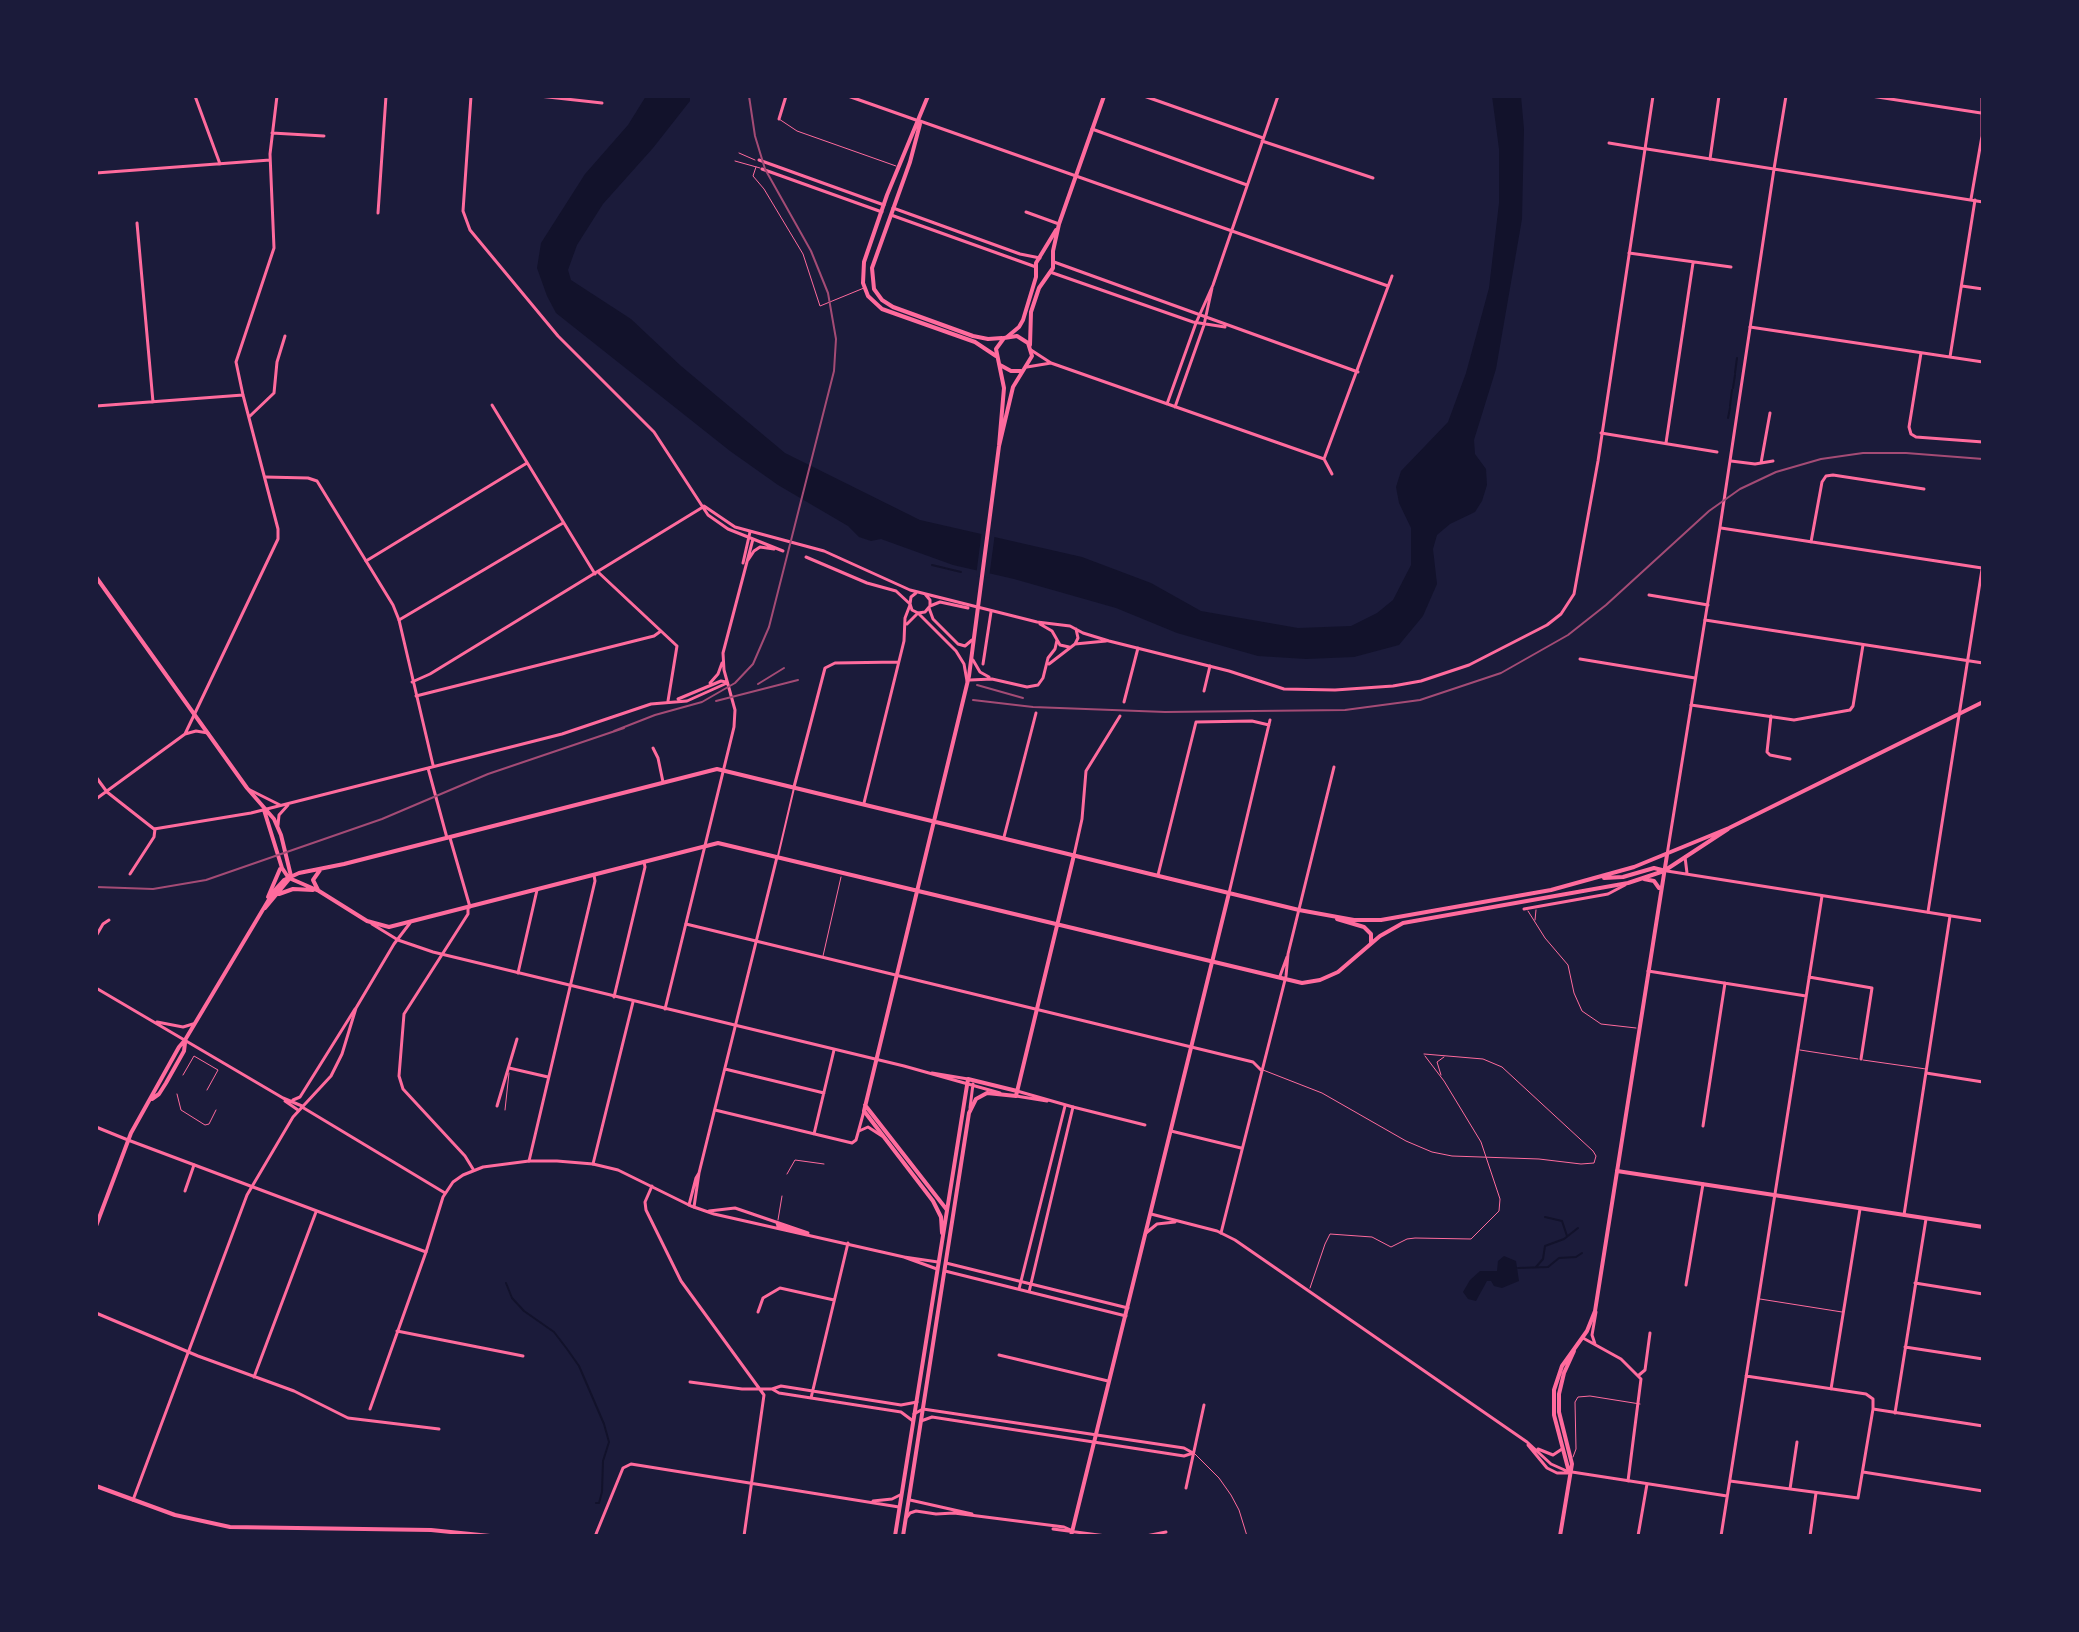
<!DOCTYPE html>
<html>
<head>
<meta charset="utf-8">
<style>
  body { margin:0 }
  #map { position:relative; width:2079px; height:1632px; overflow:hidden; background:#1b1b3a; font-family:Raleway,sans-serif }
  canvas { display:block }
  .frame { position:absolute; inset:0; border:98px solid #1b1b3a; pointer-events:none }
</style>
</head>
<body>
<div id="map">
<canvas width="2079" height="1632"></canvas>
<div class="frame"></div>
</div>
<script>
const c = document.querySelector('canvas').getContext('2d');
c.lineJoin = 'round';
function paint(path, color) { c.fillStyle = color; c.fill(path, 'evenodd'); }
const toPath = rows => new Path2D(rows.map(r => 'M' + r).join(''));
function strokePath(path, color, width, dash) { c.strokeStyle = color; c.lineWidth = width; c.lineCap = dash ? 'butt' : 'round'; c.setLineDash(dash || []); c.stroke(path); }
const water = toPath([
  [646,96,690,96,690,101,653,148,603,204,577,245,568,270,571,280,631,319,681,366,785,453,920,520,1082,557,1151,583,1201,611,1298,628,1351,626,1377,613,1393,600,1411,565,1411,528,1399,503,1396,487,1401,471,1448,422,1466,373,1489,288,1499,203,1499,149,1492,96,1521,96,1524,129,1522,219,1496,369,1474,440,1475,454,1486,469,1487,485,1482,501,1475,512,1450,524,1437,535,1433,549,1437,584,1423,616,1399,645,1354,657,1306,659,1258,656,1177,633,1116,608,1014,579,953,565,881,539,871,541,859,537,848,526,778,485,730,451,556,313,547,296,537,268,541,243,585,174,628,125],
  [1504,1256,1516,1261,1519,1281,1502,1288,1494,1286,1491,1281,1487,1281,1476,1301,1468,1299,1463,1292,1470,1280,1480,1271,1497,1271,1498,1261]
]);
const pier = toPath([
  [982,530,995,533,989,578,976,576]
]);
const stream = toPath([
  [1735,373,1737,358],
  [1733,388,1735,375],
  [1730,406,1732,390],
  [1728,418,1730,408],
  [932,565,961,572],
  [1545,1217,1562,1221,1567,1236],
  [1536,1267,1543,1259,1545,1246,1564,1239,1578,1228],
  [1518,1268,1548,1267,1559,1258,1576,1257,1582,1253],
  [506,1283,512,1298,524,1311,554,1332,567,1349,579,1366,604,1424,609,1442,603,1461,602,1492,599,1503,596,1503]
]);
const service = toPath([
  [779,119,797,131,896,166],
  [739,153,755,160],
  [735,161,760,168],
  [756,167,753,176,764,189,803,254,820,306,864,288],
  [1528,911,1545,938,1568,965,1574,993,1582,1011,1601,1024,1636,1028],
  [1535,920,1536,910],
  [823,956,841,877],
  [1800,1050,1858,1059],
  [1863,1060,1926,1069],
  [1263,1070,1322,1093,1406,1141,1432,1152,1452,1156,1539,1159,1581,1164,1594,1163,1596,1156,1593,1151,1502,1067,1483,1059,1424,1054],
  [183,1075,194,1056,218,1070,207,1090],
  [1441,1075,1437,1062,1444,1057],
  [177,1094,181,1110,205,1125,209,1124,216,1110],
  [505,1110,509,1073],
  [787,1174,795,1160,824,1164],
  [778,1220,782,1196],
  [1310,1288,1325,1244,1330,1234,1372,1237,1391,1247,1407,1239,1415,1238,1471,1239,1499,1211,1500,1199,1481,1142,1444,1081,1425,1056],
  [1760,1299,1842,1312],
  [1195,1454,1219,1478,1231,1495,1239,1510,1247,1536],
  [1573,1457,1576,1449,1575,1402,1578,1397,1590,1396,1640,1404]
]);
const pedestrian = toPath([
  [778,856,794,788]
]);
const minor = toPath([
  [195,96,220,164],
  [539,96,602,103],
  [848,96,916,120],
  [1144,96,1263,138],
  [1871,96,1981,113],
  [779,119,786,96],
  [1092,129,1247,185],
  [272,133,324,136],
  [1262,141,1373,178],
  [1609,143,1645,149],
  [1710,159,1719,96],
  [759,160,884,205],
  [762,169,882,212],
  [1774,169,1786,96],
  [96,173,270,160],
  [1076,176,1388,286],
  [1971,199,1982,136,1982,96],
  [893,208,1020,254,1040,258],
  [1026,212,1059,224],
  [378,213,386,96],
  [891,215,1036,267],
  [137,223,153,402],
  [1629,253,1731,267],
  [1054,262,1358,372],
  [1050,272,1193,322,1225,327],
  [1962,286,1983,289],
  [1750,327,1983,362],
  [1031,350,1051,363,1324,459],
  [1921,353,1909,427,1911,434,1916,437,1983,442],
  [1950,357,1975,200],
  [1027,367,1051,363],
  [1167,404,1196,323,1213,285,1278,96],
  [492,405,595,574],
  [96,406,243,395],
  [1175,407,1204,325,1212,288],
  [250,416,274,393,277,362,285,336],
  [1601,433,1717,452],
  [1666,443,1693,263],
  [1324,459,1392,276],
  [1324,459,1332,474],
  [1731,461,1755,464,1773,461],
  [1761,463,1770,413],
  [1721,528,1982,568],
  [1811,542,1822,482,1826,476,1833,475,1924,489],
  [366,561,527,463],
  [598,572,677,646,668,701],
  [1649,595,1708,605],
  [399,620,563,523],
  [1705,620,1983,663],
  [907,624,918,613],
  [1580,659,1695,678],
  [983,664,991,612],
  [1204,691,1210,666],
  [416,696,654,636,661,631],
  [1691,705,1794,720,1850,710,1853,706,1863,645],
  [1771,716,1767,752,1770,755,1790,759],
  [185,734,196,731,208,733],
  [653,748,658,758,663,782],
  [96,777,107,792],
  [794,787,825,668,835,663,898,662],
  [96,799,185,734,278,539,278,529,243,395,236,362,274,248,270,154,277,96],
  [864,803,904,641,905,618,910,605],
  [1004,837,1036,713],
  [450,838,470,907],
  [130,874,154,837,155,829],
  [1158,875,1196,722,1252,721,1269,725],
  [1229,893,1270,720],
  [468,908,468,914,404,1014,399,1076,403,1089,465,1156,473,1169],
  [1524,909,1608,894,1625,885],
  [1928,912,1983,563],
  [686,924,1253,1062,1261,1070],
  [96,936,103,924,109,920],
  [1648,971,1806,996],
  [518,973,537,890],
  [1280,976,1287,957],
  [1809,977,1872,988,1861,1059],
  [96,988,283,1098,302,1106],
  [614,997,645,867,644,862],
  [157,1022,183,1027,193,1024],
  [509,1068,548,1077],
  [725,1069,824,1093],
  [1926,1073,1983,1082],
  [293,1100,300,1097,355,1009],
  [285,1101,298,1110],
  [497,1106,517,1039],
  [302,1107,445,1193],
  [1073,1107,1145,1125],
  [715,1110,852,1143,856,1140,864,1111],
  [1703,1126,1725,983],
  [96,1127,128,1140],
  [859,1131,868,1127,882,1136],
  [1171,1131,1241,1148],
  [814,1134,834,1050],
  [529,1161,595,881,594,875],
  [593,1164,633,1002],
  [652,1186,645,1202,646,1210,681,1281,764,1395,744,1536],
  [185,1191,194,1165],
  [689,1205,696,1178,699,1173,777,857],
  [694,1207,699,1173],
  [1904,1215,1950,916],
  [1221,1233,1286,976,1288,954,1334,767],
  [1915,1283,1983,1294],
  [1686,1285,1703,1184],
  [758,1312,763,1298,780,1288,834,1300],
  [96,1313,198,1356,294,1391,348,1418,439,1429],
  [397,1331,523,1356],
  [1583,1338,1621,1359,1641,1379,1628,1481],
  [1595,1344,1592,1335,1596,1312],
  [1905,1347,1983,1359],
  [999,1355,1108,1381],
  [1639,1375,1645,1370,1650,1333],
  [254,1377,316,1212],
  [690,1382,742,1389,772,1389,781,1386,901,1405,917,1402],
  [772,1389,779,1393,901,1412,913,1421],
  [1831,1389,1860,1209],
  [811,1398,848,1243],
  [370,1409,426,1252],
  [1873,1409,1983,1426],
  [1895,1413,1926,1219],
  [914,1414,923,1409,1184,1448,1193,1453],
  [921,1421,932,1417,1184,1456,1193,1453],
  [1572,1472,1727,1496],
  [1863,1472,1983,1491],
  [1730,1481,1858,1498,1873,1409,1873,1399,1866,1394,1746,1376],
  [1186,1488,1204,1405],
  [1790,1489,1797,1442],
  [910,1500,972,1514],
  [873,1501,892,1499,900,1495],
  [907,1517,910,1513,916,1511,936,1514,954,1513,1064,1527,1073,1531],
  [1053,1529,1106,1536],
  [596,1534,623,1468,631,1464,899,1507],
  [1146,1536,1166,1532],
  [1638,1536,1647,1484],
  [1721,1536,1822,896],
  [1810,1536,1816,1493]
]);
const tertiary = toPath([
  [471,96,463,211,470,230,558,336,654,432,708,515,728,529,783,551],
  [920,121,1076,176],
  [1647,149,1983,202],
  [265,477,308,478,317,481,393,605,399,620,433,765],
  [704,506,735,527,824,551,910,590,1037,622,1070,626,1083,633,1109,641,1229,671,1284,689,1335,690,1393,686,1421,681,1469,665,1547,625,1561,614,1574,594,1598,461,1653,96],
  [806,557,867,583,896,591,910,604],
  [748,560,754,551,760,547,774,549],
  [743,563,750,532],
  [916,593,911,597,910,604,912,610,918,613,925,612,930,606,930,600,925,594],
  [930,606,940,602,968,608],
  [929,608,933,619,958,644,965,646,972,640],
  [918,613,956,651,964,664,967,681],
  [1040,624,1052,631,1060,645,1069,647],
  [1075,644,1078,638,1076,629],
  [973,660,980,672,989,677],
  [1049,664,1075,644,1106,641],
  [970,680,992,679,1027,687,1038,685,1043,678,1048,658,1055,649,1057,640],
  [412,682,430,674,703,507],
  [710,683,718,674,722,663],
  [678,699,721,681,726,682],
  [1124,702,1138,648],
  [428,768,447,838],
  [248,789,280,805],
  [107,792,154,829,251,813,562,734,651,704,687,701,727,683],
  [278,825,279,815,288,805],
  [1074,855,1082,819,1086,771,1120,716],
  [1667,855,1720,527,1774,169],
  [1685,857,1687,873],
  [1667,871,1983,921],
  [372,924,398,940,433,952,904,1066,1000,1093],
  [665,1009,734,727,735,710,724,670,723,653,753,539],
  [932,1073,968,1079],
  [1017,1091,1073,1107,1029,1292],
  [1016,1096,1047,1101],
  [970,1108,973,1084],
  [128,1140,426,1252,443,1197,453,1182,463,1175,483,1167,529,1161,557,1161,593,1164,618,1170,691,1206,714,1214,904,1257,937,1269],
  [709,1211,735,1208,808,1233],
  [1151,1214,1217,1231,1235,1240,1527,1442,1551,1464,1569,1472],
  [777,1223,778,1226,801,1232],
  [1146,1233,1157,1224,1175,1222],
  [904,1257,938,1262],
  [946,1263,1128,1308],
  [945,1271,1126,1316],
  [1019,1289,1065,1106],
  [1528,1445,1547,1468,1557,1473,1568,1473],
  [1538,1449,1553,1455,1562,1449],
  [133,1500,247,1195,293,1117,331,1076,342,1054,356,1008,394,944,410,923]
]);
const secondary = toPath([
  [1007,337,1019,327,1023,320,1036,277,1036,263,1056,230],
  [1030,345,1031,312,1039,288,1053,268,1053,251,1059,224,1104,96],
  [96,577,247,788,274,819,281,835,291,876],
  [264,810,282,868,288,877],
  [268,897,280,869],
  [1617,1171,1983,1227],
  [96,1486,175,1515,230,1527,431,1530,490,1536],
  [1071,1536,1229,893]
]);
const primary = toPath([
  [928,96,887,195,864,262,863,283,868,296,882,309,975,342,996,356],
  [920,124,910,162,872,268,874,289,882,300,893,307,973,336,988,339,1002,338],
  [1000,365,1011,371,1021,371],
  [289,878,319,891,367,921,389,927,718,843,1302,983,1320,980,1338,972,1380,936,1403,923,1628,883,1664,871,1728,829],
  [1604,878,1623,877,1654,868,1662,870],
  [1644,879,1654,881,1659,888],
  [318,890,313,880,320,870],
  [279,894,293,889,313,890],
  [265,908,290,878],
  [1337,919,1364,927,1371,934,1371,943],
  [152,1099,159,1094,166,1083,184,1051,185,1043],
  [865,1105,947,1210],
  [96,1226,131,1133,179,1047,185,1040,274,891,284,880,299,873,344,864,717,769,1299,910,1354,920,1381,920,1551,890,1634,867,1729,828,1983,702],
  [942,1233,941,1217,933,1201,864,1111,969,676,999,446,1004,388,996,349,1004,338,1017,336,1028,343,1032,356,1013,387,999,446],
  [1569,1472,1554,1415,1554,1390,1562,1366,1587,1331,1595,1311,1667,855],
  [895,1536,968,1079,1017,1091],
  [903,1536,969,1113,976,1099,987,1093,1016,1096,1074,855],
  [1560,1536,1572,1464,1559,1412,1559,1394,1564,1373,1574,1351]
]);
const rail = toPath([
  [758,684,784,668],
  [977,685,1023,698],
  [973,700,1033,707,1165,712,1345,710,1420,700,1501,673,1568,635,1606,605,1709,511,1740,489,1776,472,1821,459,1863,453,1906,453,1983,459],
  [716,701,798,680],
  [614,731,655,715,702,702,735,683,753,664,769,627,834,371,836,339,828,293,811,251,765,169,755,136,749,96],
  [96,887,153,889,206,880,382,819,488,774,624,728]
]);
paint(water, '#12122b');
paint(pier, '#1b1b3a');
strokePath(stream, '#12122b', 2);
strokePath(service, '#ff6b9d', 1);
strokePath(pedestrian, '#ff6b9d', 2);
strokePath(minor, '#ff6b9d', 3);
strokePath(tertiary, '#ff6b9d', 3);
strokePath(secondary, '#ff6b9d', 4);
strokePath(primary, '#ff6b9d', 4);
strokePath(rail, '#a44b75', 2);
</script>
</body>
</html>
